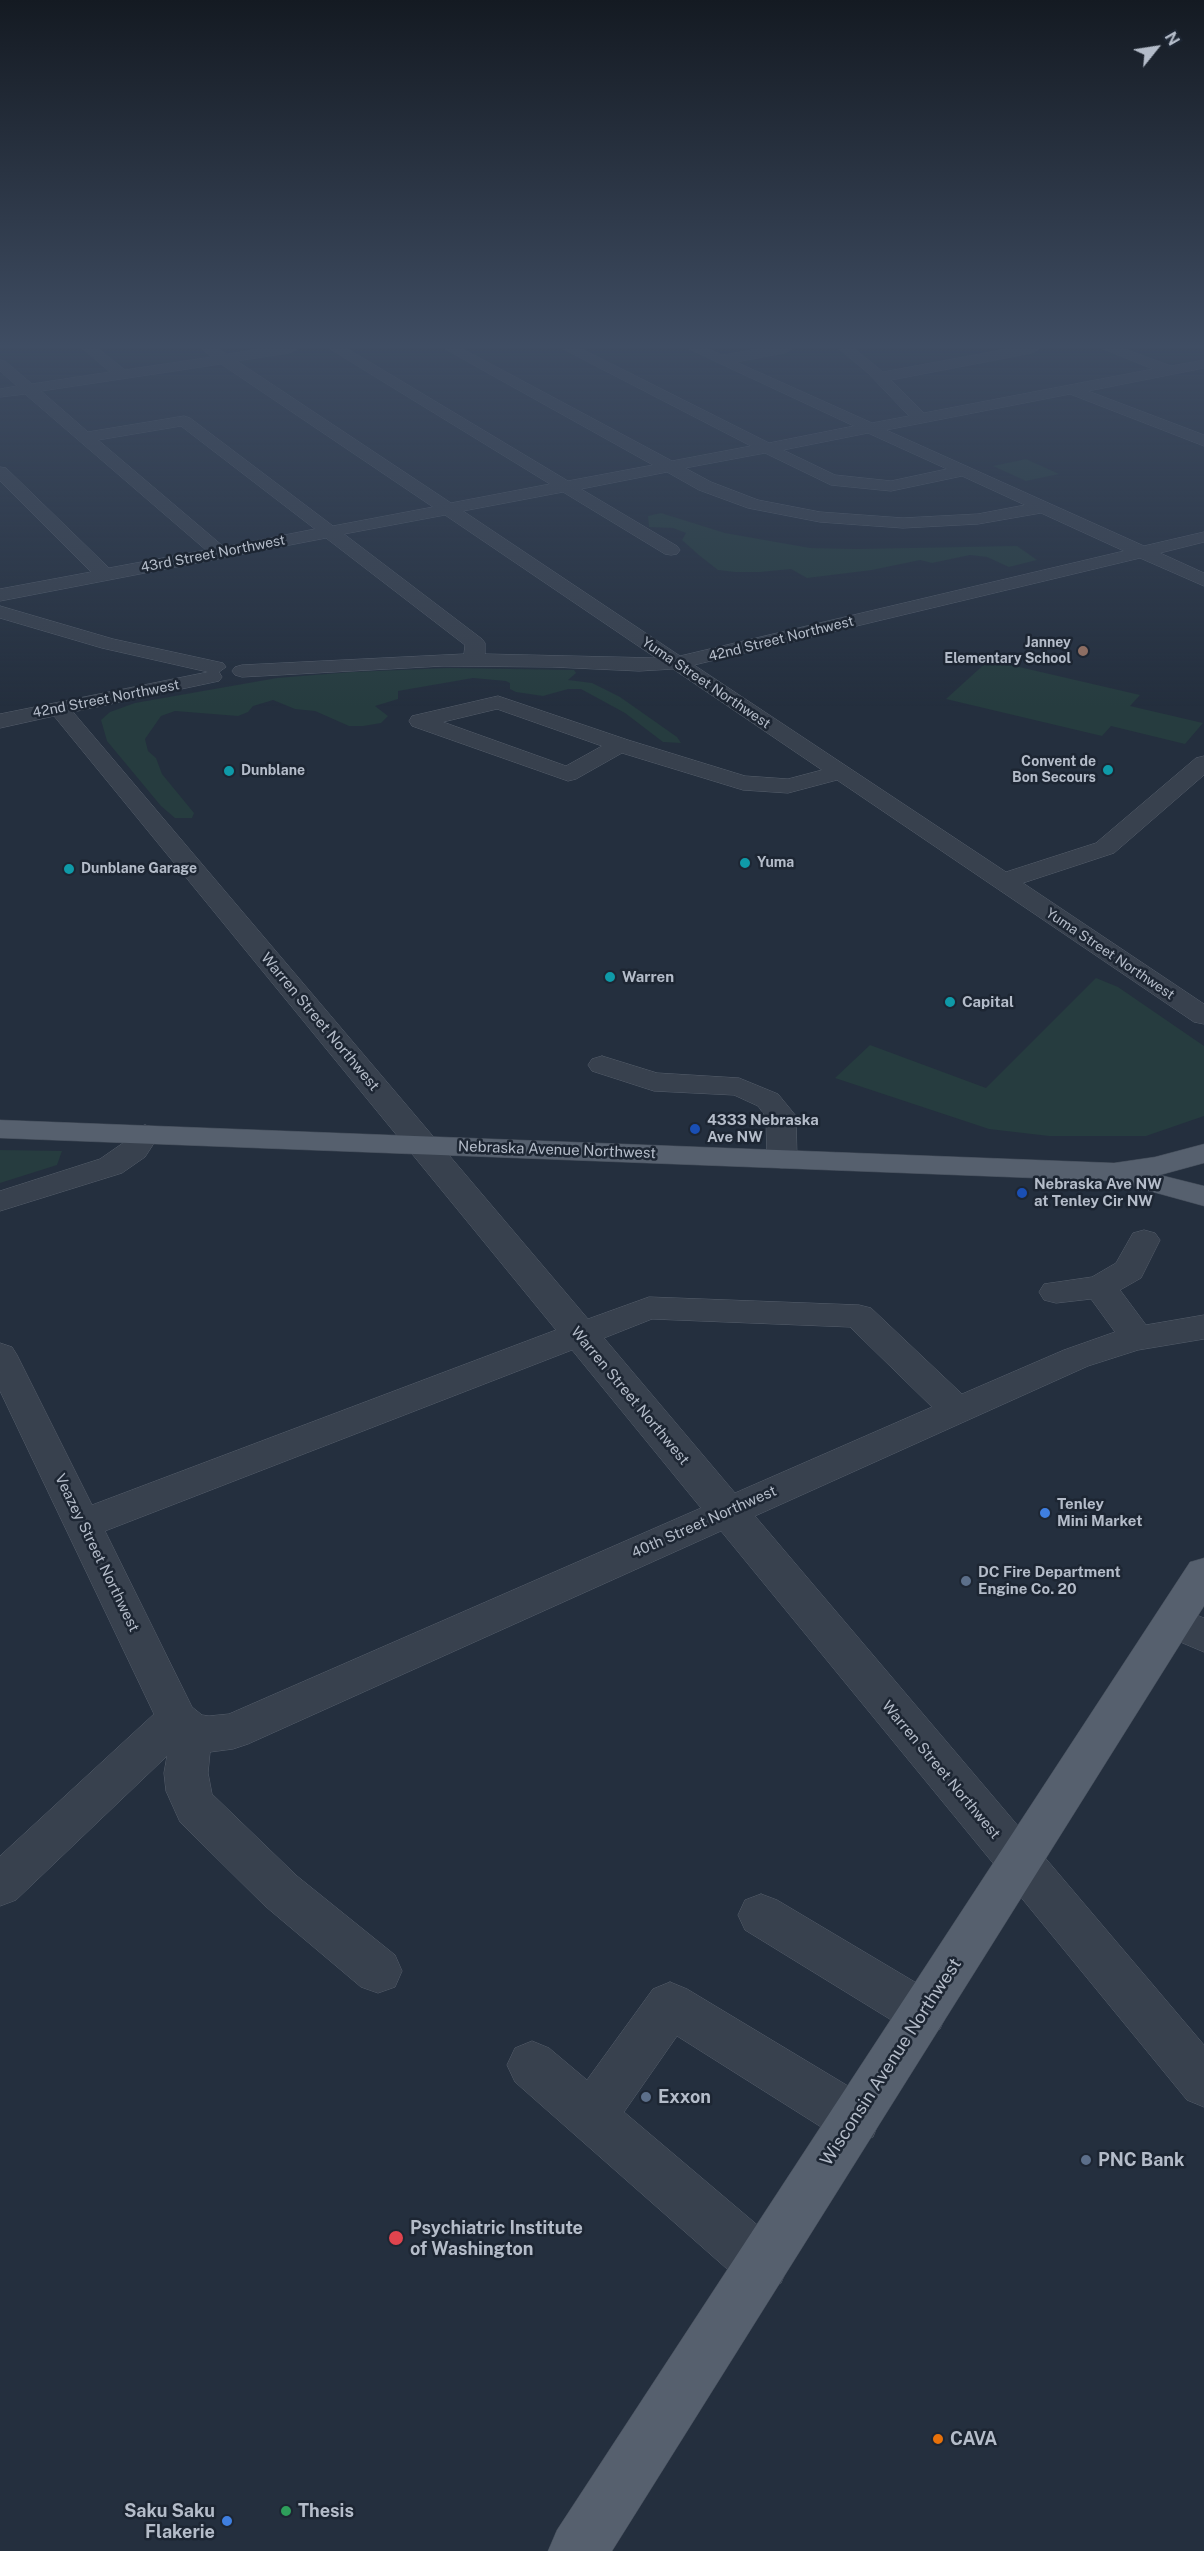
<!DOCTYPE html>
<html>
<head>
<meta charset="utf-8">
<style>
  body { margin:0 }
  #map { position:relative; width:1204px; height:2551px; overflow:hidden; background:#242f3e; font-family:"Public Sans",sans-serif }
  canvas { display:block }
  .north { position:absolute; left:1126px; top:18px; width:60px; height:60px; -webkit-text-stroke:4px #1d2633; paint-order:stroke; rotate:60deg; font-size:16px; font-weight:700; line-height:24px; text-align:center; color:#b4bcc9 }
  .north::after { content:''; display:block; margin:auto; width:21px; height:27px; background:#b4bcc9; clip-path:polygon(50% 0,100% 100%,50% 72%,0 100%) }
</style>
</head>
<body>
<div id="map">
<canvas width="1204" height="2551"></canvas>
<div class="north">N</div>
</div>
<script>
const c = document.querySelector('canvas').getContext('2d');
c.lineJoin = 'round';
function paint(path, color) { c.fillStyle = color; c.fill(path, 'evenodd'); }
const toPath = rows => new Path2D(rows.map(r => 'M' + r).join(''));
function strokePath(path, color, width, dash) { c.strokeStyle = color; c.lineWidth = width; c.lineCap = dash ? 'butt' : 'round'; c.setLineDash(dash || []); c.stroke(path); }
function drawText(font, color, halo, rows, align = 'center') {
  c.font = font + ' "Public Sans",sans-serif'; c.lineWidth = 5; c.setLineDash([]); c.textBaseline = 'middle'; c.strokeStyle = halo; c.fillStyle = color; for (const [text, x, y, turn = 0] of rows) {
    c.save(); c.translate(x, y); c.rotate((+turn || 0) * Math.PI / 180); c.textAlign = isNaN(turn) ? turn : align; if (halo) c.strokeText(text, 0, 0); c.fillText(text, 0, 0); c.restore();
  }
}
const green = toPath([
  [1026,459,1059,474,1026,481,993,466],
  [661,513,725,533,810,548,856,549,1017,546,1037,560,1009,567,987,557,970,555,932,563,920,560,872,570,807,578,791,569,760,572,735,572,718,570,700,556,682,540,686,533,673,528,649,527,648,516],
  [989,660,1140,695,1130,706,1203,723,1185,744,1111,726,1102,736,946,699],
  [448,668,574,670,576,673,568,680,592,683,620,697,677,737,681,743,663,742,625,713,581,689,568,689,543,696,516,692,510,689,510,683,506,681,473,678,398,691,398,699,375,706,388,716,381,723,363,726,349,726,315,711,295,709,273,700,253,706,248,712,238,716,175,711,161,716,145,739,148,751,156,758,162,774,194,813,192,818,175,818,161,806,107,741,101,720,110,712,135,703,277,678,352,672],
  [1096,978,1118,987,1204,1046,1204,1116,1146,1136,1049,1136,989,1129,835,1078,870,1045,986,1088],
  [0,1150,62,1151,57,1165,0,1183]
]);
const minor = toPath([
  [83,349,99,349,125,370,211,357,202,349,219,349,227,354,259,349,297,349,290,353,237,361,451,503,550,484,330,349,348,349,568,481,653,465,445,349,463,349,672,461,751,446,563,349,582,349,769,443,854,426,689,349,709,349,722,355,757,349,792,349,785,353,736,362,872,423,909,416,868,373,839,349,855,349,883,372,1006,349,1039,349,1032,353,891,380,924,413,1153,369,1103,349,1125,349,1171,366,1204,360,1204,368,1088,391,1204,435,1204,446,1070,394,886,430,1144,546,1204,532,1204,542,1160,553,1204,573,1204,586,1140,558,694,665,1006,872,1096,843,1196,758,1204,756,1204,775,1114,853,1023,883,1204,1004,1204,1024,1194,1022,837,780,788,793,743,790,622,753,576,779,568,781,412,726,409,721,412,716,498,696,628,740,745,776,788,779,822,770,673,669,639,671,553,667,443,666,242,677,235,675,232,671,235,667,242,665,464,654,465,645,326,538,0,601,0,589,91,572,0,481,0,467,6,468,109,568,206,550,25,394,0,397,0,389,17,386,0,371,0,360,5,361,32,384,110,372,83,349],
  [221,364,433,507,333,526,190,418,184,416,88,432,41,391,221,364],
  [181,426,315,529,224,547,98,440,181,426],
  [868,433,947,469,891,481,835,475,783,450,868,433],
  [765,453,831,485,891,491,962,476,1025,505,978,514,903,518,820,512,758,500,711,482,685,468,765,453],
  [667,472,699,490,748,508,820,522,903,528,978,524,1041,513,1124,551,680,656,463,511,563,492,665,554,671,555,677,554,680,550,677,546,581,489,667,472],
  [445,515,656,658,485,654,485,643,482,639,344,534,445,515],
  [497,709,602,746,566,766,443,722,497,709],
  [0,606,113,639,223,663,226,667,219,672,222,677,219,681,73,712,588,1319,649,1297,859,1305,871,1308,962,1394,1064,1350,1115,1332,1091,1299,1056,1303,1044,1300,1039,1292,1044,1284,1092,1277,1116,1263,1133,1233,1144,1230,1155,1233,1160,1240,1141,1278,1120,1290,1146,1325,1204,1315,1204,1339,1138,1350,1088,1366,755,1516,1204,2045,1204,2107,1187,2100,721,1531,248,1744,233,1749,210,1752,208,1773,212,1794,297,1876,395,1955,402,1971,395,1987,378,1993,361,1987,265,1906,180,1822,166,1791,164,1773,167,1756,16,1900,0,1906,0,1856,154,1714,0,1391,0,1343,12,1347,17,1355,92,1505,556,1330,54,716,0,728,0,714,208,672,102,648,0,618,0,606],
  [652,1319,850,1327,932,1407,735,1493,604,1338,652,1319],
  [572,1350,701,1508,229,1714,209,1716,202,1715,192,1707,105,1531,572,1350],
  [602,1056,657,1073,739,1078,778,1094,796,1116,797,1159,793,1166,782,1168,771,1166,767,1159,766,1117,758,1106,734,1095,654,1091,592,1071,588,1065,592,1059,602,1056],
  [145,1125,156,1128,160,1134,145,1157,122,1173,0,1211,0,1191,100,1159,123,1143,134,1128,145,1125],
  [1173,1606,1204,1618,1204,1652,1159,1633,1153,1622,1159,1611,1173,1606],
  [761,1894,777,1900,940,1997,947,2013,940,2029,923,2036,906,2029,745,1930,738,1915,745,1900,761,1894],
  [670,1982,687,1989,873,2101,880,2119,873,2137,855,2144,837,2137,677,2036,624,2112,781,2245,789,2264,781,2283,762,2291,743,2283,515,2082,507,2065,515,2048,532,2041,549,2048,587,2080,653,1989,670,1982]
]);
const major = toPath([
  [0,1120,1114,1163,1155,1157,1204,1144,1204,1163,1160,1175,1204,1186,1204,1206,1113,1181,0,1138,0,1120],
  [1204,1558,1204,1606,612,2551,548,2551,557,2530,1190,1562,1204,1558]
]);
const markers = [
  [1083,651,6,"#8d6e63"],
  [1108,770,6,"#0f9aa8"],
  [229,771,6,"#0f9aa8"],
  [745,863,6,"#0f9aa8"],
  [69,869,6,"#0f9aa8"],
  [610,977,6,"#0f9aa8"],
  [950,1002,6,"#0f9aa8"],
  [695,1129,6,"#1a4fb4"],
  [1022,1193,6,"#1a4fb4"],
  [1045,1513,6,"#3f7fe0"],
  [966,1581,6,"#5c6f8a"],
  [646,2097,6,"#5c6f8a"],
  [1086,2160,6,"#5c6f8a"],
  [396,2238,8,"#e0444e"],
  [938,2439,6,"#e8710a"],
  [286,2511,6,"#2e9e5b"],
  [227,2521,6,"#3f7fe0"]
];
const farStreetnames = [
  ["43rd Street Northwest",213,554,-11],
  ["42nd Street Northwest",781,639,-14],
  ["Yuma Street Northwest",706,683,34],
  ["42nd Street Northwest",106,699,-11],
  ["Yuma Street Northwest",1110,954,34]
];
const farPoinames = [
  ["Janney",1071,643,"right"],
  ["Elementary School",1071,659,"right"],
  ["Convent de",1096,762,"right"],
  ["Bon Secours",1096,778,"right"],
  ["Dunblane",241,771],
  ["Yuma",757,863],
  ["Dunblane Garage",81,869]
];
const poiNames = [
  ["Warren",622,977],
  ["Capital",962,1002],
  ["4333 Nebraska",707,1120],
  ["Ave NW",707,1137],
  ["Nebraska Ave NW",1034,1184],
  ["at Tenley Cir NW",1034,1201],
  ["Tenley",1057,1504],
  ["Mini Market",1057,1521],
  ["DC Fire Department",978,1572],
  ["Engine Co. 20",978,1589]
];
const streetNames = [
  ["Warren Street Northwest",320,1022,50],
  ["Nebraska Avenue Northwest",557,1150,2],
  ["Warren Street Northwest",630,1396,50],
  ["40th Street Northwest",704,1522,-24],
  ["Veazey Street Northwest",97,1553,64],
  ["Warren Street Northwest",941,1770,50]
];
const nearStreetnames = [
  ["Wisconsin Avenue Northwest",891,2062,-57]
];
const nearPoinames = [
  ["Exxon",658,2097],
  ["PNC Bank",1098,2160],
  ["Psychiatric Institute",410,2228],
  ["of Washington",410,2249],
  ["CAVA",950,2439],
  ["Saku Saku",215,2511,"right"],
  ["Flakerie",215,2532,"right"],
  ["Thesis",298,2511]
];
paint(green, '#263c3f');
strokePath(minor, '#565f6c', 1);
strokePath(major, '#414a57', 1);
paint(minor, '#38414e');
paint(major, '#56606e');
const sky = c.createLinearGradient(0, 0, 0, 707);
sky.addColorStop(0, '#141a22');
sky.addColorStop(0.49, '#3f4d63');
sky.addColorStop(1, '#3f4d6300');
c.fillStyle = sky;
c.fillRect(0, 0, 1204, 707);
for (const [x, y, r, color] of markers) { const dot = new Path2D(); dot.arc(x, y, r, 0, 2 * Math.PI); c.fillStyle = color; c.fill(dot); strokePath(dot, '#1d2633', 2); }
drawText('14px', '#b4bcc9', '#1d2633', farStreetnames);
drawText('bold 14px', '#b4bcc9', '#1d2633', farPoinames, 'left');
drawText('bold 15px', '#b4bcc9', '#1d2633', poiNames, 'left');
drawText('15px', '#b4bcc9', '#1d2633', streetNames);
drawText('18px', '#b4bcc9', '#1d2633', nearStreetnames);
drawText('bold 18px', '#b4bcc9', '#1d2633', nearPoinames, 'left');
</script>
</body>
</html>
